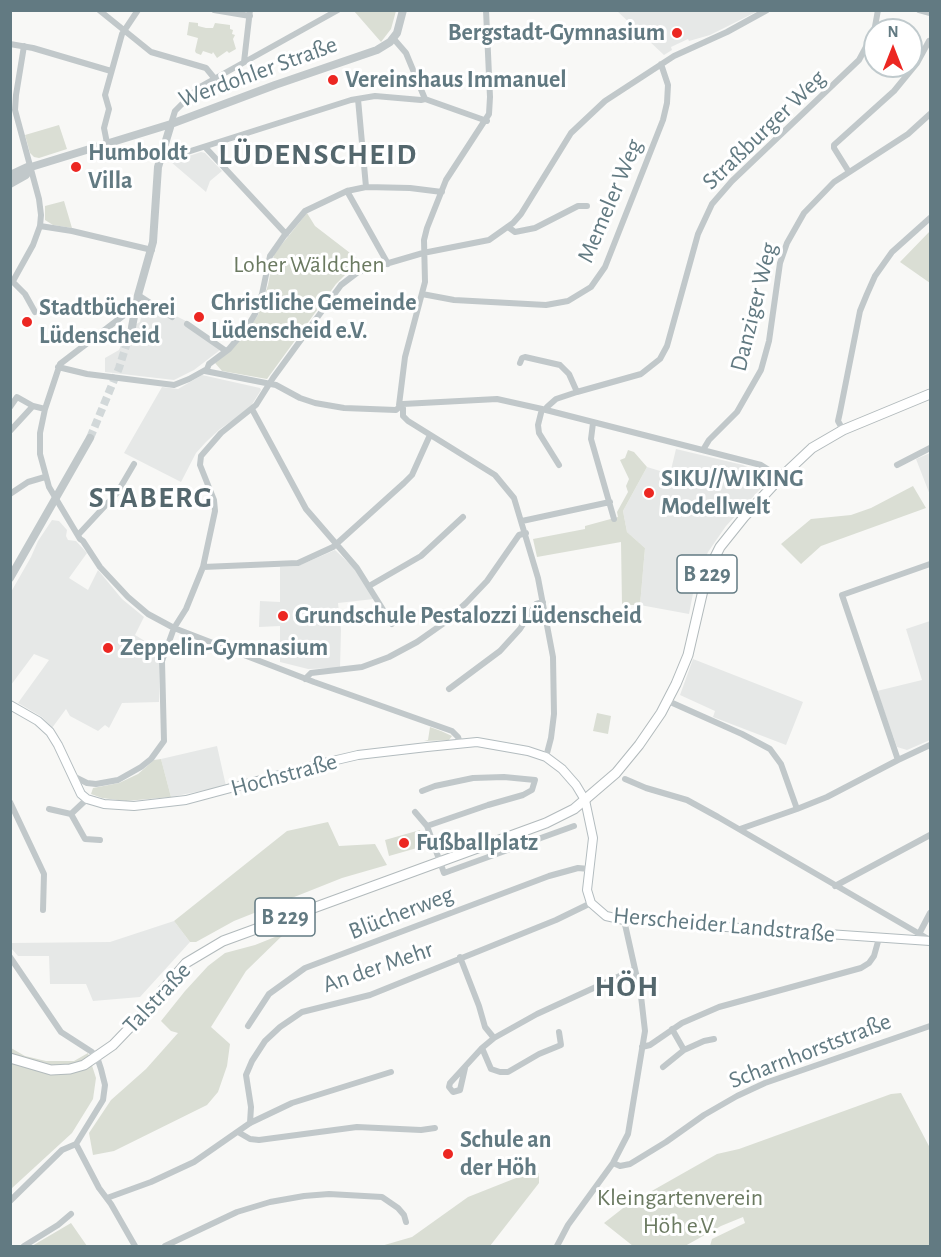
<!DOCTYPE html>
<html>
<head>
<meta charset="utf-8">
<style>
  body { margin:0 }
  #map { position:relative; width:941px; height:1257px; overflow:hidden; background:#f8f8f6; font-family:"Alegreya Sans",sans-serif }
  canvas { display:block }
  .frame { position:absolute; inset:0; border:12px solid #627a82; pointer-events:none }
  .north { position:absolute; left:863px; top:18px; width:60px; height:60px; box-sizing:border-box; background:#fff; border:2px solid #c0cacd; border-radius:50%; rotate:0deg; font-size:16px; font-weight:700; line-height:24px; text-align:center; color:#627a82 }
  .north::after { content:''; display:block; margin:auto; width:21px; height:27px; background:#ec2722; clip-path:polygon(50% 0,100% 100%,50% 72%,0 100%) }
</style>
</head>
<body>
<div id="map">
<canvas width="941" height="1257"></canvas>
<div class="frame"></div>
<div class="north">N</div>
</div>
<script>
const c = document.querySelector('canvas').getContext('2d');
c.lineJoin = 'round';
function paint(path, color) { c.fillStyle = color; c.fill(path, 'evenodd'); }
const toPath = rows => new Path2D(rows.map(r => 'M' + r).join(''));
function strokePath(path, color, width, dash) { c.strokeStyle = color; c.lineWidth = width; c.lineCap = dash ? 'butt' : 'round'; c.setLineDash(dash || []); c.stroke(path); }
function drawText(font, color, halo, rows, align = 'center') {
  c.font = font + ' "Alegreya Sans",sans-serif'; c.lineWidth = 6; c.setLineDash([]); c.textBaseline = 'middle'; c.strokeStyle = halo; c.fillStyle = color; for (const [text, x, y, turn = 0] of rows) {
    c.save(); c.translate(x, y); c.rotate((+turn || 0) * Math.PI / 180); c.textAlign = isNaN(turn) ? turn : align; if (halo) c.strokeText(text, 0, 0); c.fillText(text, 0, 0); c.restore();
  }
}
const built = toPath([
  [617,11,758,11,710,35,689,41,688,39,671,47,672,50,664,55],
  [201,152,205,153,222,171,210,181,206,192,171,162],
  [144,303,164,316,172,319,174,315,186,321,220,350,194,370,174,380,105,372,105,358,119,350,127,329,140,322],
  [202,375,260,388,261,390,251,406,245,412,220,429,206,442,196,453,181,482,124,453,162,387,178,389],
  [676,449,743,465,761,473,766,479,765,484,726,526,708,552,695,583,689,614,640,605,645,548,627,532,623,511,647,467,670,474],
  [930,453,930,495,916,459],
  [52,520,59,521,67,530,66,536,68,540,76,541,87,553,69,578,88,590,98,570,122,599,144,617,135,635,161,651,159,660,159,702,122,703,109,728,105,725,98,731,70,716,66,709,52,728,42,717,18,703,49,660,34,654,11,685,11,592,31,557,38,541],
  [335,550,355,569,374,599,338,603,341,630,340,668,308,669,280,662,280,626,259,627,260,601,280,602,280,567,298,566],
  [930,621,930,740,907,750,897,747,877,691,922,680,906,629],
  [693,659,803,702,786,745,713,717,715,711,680,695],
  [217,746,226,786,171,797,161,759],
  [174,921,190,942,140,997,93,1001,86,984,50,984,49,956,18,956,11,948,11,943,110,942]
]);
const green = toPath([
  [354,11,354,10,396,11,391,29,381,42],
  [189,22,198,23,198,26,206,28,213,28,215,23,230,25,230,29,233,30,232,34,235,35,233,39,236,49,229,53,227,51,217,58,213,52,212,54,203,51,201,55,196,53,195,51,198,38,187,35],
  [59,125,67,149,39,158,34,157,30,153,25,135],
  [64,201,72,228,53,225,45,220,45,206],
  [307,213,315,226,367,266,346,274,336,284,267,379,222,371,215,363,244,336,258,315,268,285,274,254],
  [930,231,930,283,900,262],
  [628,450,634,452,647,467,623,511,627,532,645,548,640,605,622,605,621,542,537,557,533,539,585,529,585,526,618,517,617,512,628,492,626,486,629,479,620,460,625,458],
  [913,486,926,508,821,546,801,564,781,544,811,519,851,515,871,508],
  [597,713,611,716,608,734,593,731],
  [430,727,441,731,452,736,449,740,424,741,428,740],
  [161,759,171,797,126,801,102,798,91,794,93,788,119,783,138,774,154,760],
  [328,822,339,846,375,844,387,865,342,878,234,921,196,942,190,942,174,921,287,831],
  [420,830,424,846,389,856,385,840],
  [285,933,246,971,211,1027,230,1044,227,1066,218,1092,207,1105,114,1151,93,1155,89,1133,111,1100,146,1069,178,1033,171,1031,161,1021,185,991,208,966,225,953,255,945],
  [11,1048,25,1056,46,1061,74,1061,88,1053,96,1078,93,1099,72,1133,11,1189],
  [901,1093,930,1148,930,1246,710,1246,712,1239,745,1223,743,1217,721,1226,685,1246,633,1246,604,1223,627,1205,717,1154,739,1149,891,1094],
  [539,1173,539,1183,490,1246,381,1246,412,1237,468,1197,516,1178],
  [71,1223,87,1246,32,1246]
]);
const tertiaryTunnel = toPath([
  [90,438,119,368,132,327]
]);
const minor = toPath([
  [99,10,151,52,206,68,215,79],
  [214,10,250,16],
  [486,10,490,97,489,114,446,180,427,228,424,240,425,282,405,357,399,405,403,408,403,416,408,421,495,475,514,498,538,578,553,657,554,714,551,738,546,757],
  [919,10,930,13],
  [393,38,406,53,425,99,487,121],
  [10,44,33,48,111,71],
  [244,62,250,10],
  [358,99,366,187],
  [171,124,175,111,198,88,338,10],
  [107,143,104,128,109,109,105,95,122,34,138,10],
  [205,147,286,234],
  [159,161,351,100,375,96,421,100,425,99],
  [849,172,834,148,834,145,894,91,917,63,929,41],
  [347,191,388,264],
  [40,226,72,231,152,250],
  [508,227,515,232,535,228,578,206,587,206],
  [11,280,25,294,35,312],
  [13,281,33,245,40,226,41,215,39,199,15,110,16,95,24,46],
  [422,294,454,300,546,305,568,301,591,287,605,267,663,120,667,103,668,85,661,64],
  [138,295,172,317],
  [136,306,60,364,45,409,40,433,40,454,49,487,80,539,83,541,100,567,128,597,148,614,174,628,314,682,452,731,458,737,460,743],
  [187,324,226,351],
  [520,363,522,358,525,357,560,365,569,374,577,392],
  [58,367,87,374,174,385,189,379,207,369,209,364,229,349,246,329,255,314,262,294,270,256,284,236,305,211,347,191,366,187,410,188,442,192],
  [205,371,276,385,300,398,315,403,344,408,396,410,403,404,497,399,542,409],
  [10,407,17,397,33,406],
  [252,409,306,509,357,568,392,624],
  [542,409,546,410,547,407,556,399,577,392,641,374,660,359,667,346,698,234,712,204,732,181,859,60,874,32,878,10],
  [542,409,538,425,539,433,559,465],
  [546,410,761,465,780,477],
  [593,423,591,439,614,519],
  [843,430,838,421,840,412,860,311,867,294,875,276,892,252,930,218],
  [10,431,33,406,45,409],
  [703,450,709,440,737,412,761,370,769,341,780,263,787,243,804,213,834,182,908,134,930,114],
  [897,465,930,448],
  [10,494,28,482,45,477],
  [522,521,610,502],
  [78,535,117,493,134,464],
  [203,567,298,563,333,547,404,483,412,475,430,435],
  [369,586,421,556,463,517],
  [305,679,311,673,362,667,389,657,417,642,444,623,466,603,487,581,519,535,526,533],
  [449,689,500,651,520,629,536,604,543,602],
  [668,701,742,734,770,749,781,764,797,809,827,797,898,760,930,745],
  [898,760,842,595,930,564],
  [73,776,87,783,96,784,118,780,141,767,151,759,164,741,162,661,174,628,186,609,203,567,215,511,214,500,200,465,201,456,221,433,256,405,273,378,341,285,358,272,365,270,423,253,489,240,513,223,521,214,571,133,605,101,674,56,727,32,767,10],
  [625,779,646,788,687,800,718,817,930,940],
  [422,791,435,786,473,778,504,777,535,780,532,790,523,795,488,805,427,826],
  [10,802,44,874,43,910],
  [49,809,71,814,87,799],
  [415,812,427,826,444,873,574,826],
  [71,814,85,839,100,840],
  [740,829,797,809],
  [835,886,930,835],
  [919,934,930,913],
  [10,957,61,1032,92,1052,97,1057,101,1069,105,1085,103,1100,76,1144],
  [460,957,479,1006,485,1027,494,1038],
  [248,1026,269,994,305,968,549,876,578,868,589,869],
  [672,1029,684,1050],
  [642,1047,650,1045,682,1023,719,1007,861,968,869,963,874,956,879,938],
  [482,1048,491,1069,500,1072,508,1072,539,1054,561,1045,559,1032],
  [663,1067,684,1050,704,1041,714,1039],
  [465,1068,460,1090,453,1092,449,1087,450,1083,482,1048,494,1038,537,1014,635,969],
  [250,1123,251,1107,246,1075,252,1061,265,1041,280,1027,302,1012,370,995,556,920,591,903],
  [238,1132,250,1139,259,1140,357,1127,421,1130,435,1128],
  [76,1144,99,1188,111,1204,135,1246],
  [613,1163,620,1166,630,1164,666,1142,704,1115,737,1096,765,1083,930,1026],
  [107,1198,151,1182,194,1162,250,1123,292,1103,391,1072],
  [10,1201,62,1150,76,1144],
  [24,1246,58,1225,71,1214],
  [165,1246,237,1212,270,1202,304,1196,329,1194,382,1197,398,1208,404,1215,406,1222],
  [557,1246,568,1225,613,1163,628,1134,645,1031,641,996,624,920]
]);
const tertiary = toPath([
  [10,175,27,167,31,167,171,124,275,85,377,50,390,42,397,33,403,10],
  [10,184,26,175,31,167],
  [132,327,138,295,153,242,158,167,171,124],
  [10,578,90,438]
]);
const secondary = toPath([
  [10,705,38,721,50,732,58,745,81,794,87,799,104,804,134,806,186,800,328,762,358,755,427,747,477,742,528,751,546,757,562,769,576,785,585,800,593,838,587,890,591,903,606,916,624,920,930,941]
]);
const primary = toPath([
  [10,1058,51,1070,70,1069,84,1065,113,1045,137,1020,186,963,223,941,546,823,574,809,616,773,639,745,661,713,676,684,688,655,707,573,720,547,744,517,778,480,812,448,843,430,930,394]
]);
const markers = [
  [677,33,6,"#ec2722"],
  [333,80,6,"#ec2722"],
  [76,167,6,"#ec2722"],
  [199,317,6,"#ec2722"],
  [27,322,6,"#ec2722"],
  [649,493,6,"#ec2722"],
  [283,616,6,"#ec2722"],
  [108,648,6,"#ec2722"],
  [404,843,6,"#ec2722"],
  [448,1154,6,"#ec2722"]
];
const shields = [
  [707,574,60],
  [285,917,60]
];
const shieldNames = [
  ["B 229",707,574],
  ["B 229",285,917]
];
const poiNames = [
  ["Bergstadt-Gymnasium",665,33,"right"],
  ["Vereinshaus Immanuel",345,80],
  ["Humboldt",88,153],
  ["Villa",88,181],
  ["Christliche Gemeinde",211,303],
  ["Lüdenscheid e.V.",211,331],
  ["Stadtbücherei",39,308],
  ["Lüdenscheid",39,336],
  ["SIKU//WIKING",661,479],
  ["Modellwelt",661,507],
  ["Grundschule Pestalozzi Lüdenscheid",295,616],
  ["Zeppelin-Gymnasium",120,648],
  ["Fußballplatz",416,843],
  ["Schule an",460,1140],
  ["der Höh",460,1168]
];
const streetNames = [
  ["Werdohler Straße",258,72,-20],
  ["Straßburger Weg",764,130,-44],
  ["Memeler Weg",610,201,-67],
  ["Danziger Weg",754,307,-76],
  ["Hochstraße",284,775,-15],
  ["Blücherweg",401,913,-21],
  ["Herscheider Landstraße",724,925,5],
  ["An der Mehr",378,967,-19],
  ["Talstraße",157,998,-47],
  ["Scharnhorststraße",810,1051,-21]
];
const parkNames = [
  ["Loher Wäldchen",309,265],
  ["Kleingartenverein",680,1198],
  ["Höh e.V.",680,1226]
];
const districtNames = [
  ["LÜDENSCHEID",318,155],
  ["STABERG",151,498],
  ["HÖH",627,987]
];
paint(built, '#e6e8e7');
paint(green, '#daded4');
strokePath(tertiaryTunnel, '#d2d8d9', 8, [8, 4]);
strokePath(secondary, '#b3bcbf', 10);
strokePath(primary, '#b2babc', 11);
strokePath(minor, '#c1c8ca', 6);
strokePath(tertiary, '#c1c8ca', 8);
strokePath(secondary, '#fff', 8);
strokePath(primary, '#fff', 9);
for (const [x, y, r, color] of markers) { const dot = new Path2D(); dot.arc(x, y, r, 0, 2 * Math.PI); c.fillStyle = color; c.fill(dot); strokePath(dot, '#fff', 2); }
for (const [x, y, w] of shields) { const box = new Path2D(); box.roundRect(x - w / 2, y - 19, w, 38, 4.5); c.fillStyle = '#fff'; c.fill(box); strokePath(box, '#627a82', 1.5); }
drawText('bold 22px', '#627a82', null, shieldNames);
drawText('bold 24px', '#627a82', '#fff', poiNames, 'left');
drawText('24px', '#627a82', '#fff', streetNames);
drawText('24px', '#6b7a61', '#fff', parkNames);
c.letterSpacing = '1.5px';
drawText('bold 30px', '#54676d', '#fff', districtNames);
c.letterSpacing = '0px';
</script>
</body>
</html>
